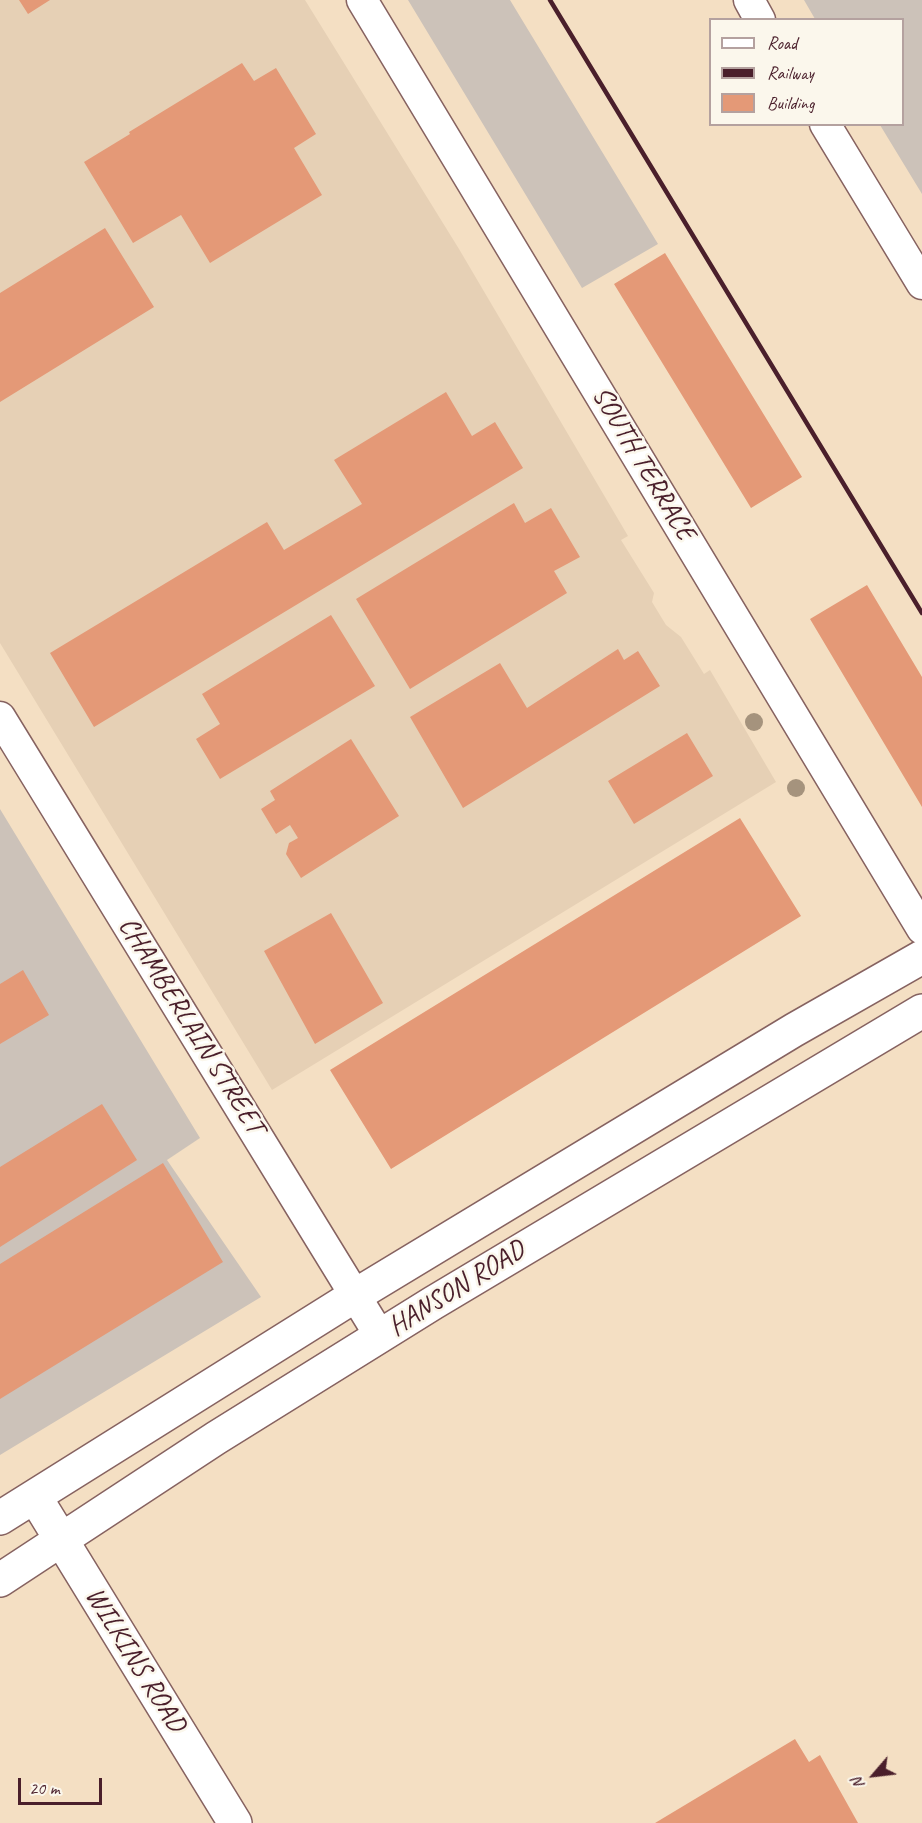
<!DOCTYPE html>
<html>
<head>
<meta charset="utf-8">
<style>
  body { margin:0 }
  #map { position:relative; width:922px; height:1823px; overflow:hidden; background:#f4dfc3; font-family:Caveat,sans-serif }
  canvas { display:block }
  .legend { position:absolute; left:709px; top:18px; width:195px; height:108px; box-sizing:border-box; background:#fbf7ec; border:2px solid #b4a19f; margin:0; padding:8px 10px; list-style:none; font-size:18px; color:#4a1f2b }
  .legend li { display:flex; align-items:center; gap:12px; height:30px }
  .legend b { width:30px; border:2px solid #b4a19f }
  .north { position:absolute; left:844px; top:1745px; width:60px; height:60px; -webkit-text-stroke:4px #fbf7ec; paint-order:stroke; rotate:242deg; font-size:16px; font-weight:700; line-height:24px; text-align:center; color:#4a1f2b }
  .north::after { content:''; display:block; margin:auto; width:21px; height:27px; background:#4a1f2b; clip-path:polygon(50% 0,100% 100%,50% 72%,0 100%) }
  .scale { position:absolute; left:18px; top:1778px; width:84px; height:27px; box-sizing:border-box; border:3px solid #4a1f2b; border-top:0; padding-left:8px; font-size:18px; line-height:21px; white-space:nowrap; color:#4a1f2b; -webkit-text-stroke:4px #fbf7ec; paint-order:stroke }
</style>
</head>
<body>
<div id="map">
<canvas width="922" height="1823"></canvas>
<ul class="legend">
<li><b style="height:8px;background:#fff"></b>Road</li>
<li><b style="height:8px;background:#4a1f2b"></b>Railway</li>
<li><b style="height:16px;background:#e49977"></b>Building</li>
</ul>
<div class="north">N</div>
<div class="scale">20 m</div>
</div>
<script>
const c = document.querySelector('canvas').getContext('2d');
c.lineJoin = 'round';
function paint(path, color) { c.fillStyle = color; c.fill(path, 'evenodd'); }
const toPath = rows => new Path2D(rows.map(r => 'M' + r).join(''));
function strokePath(path, color, width, dash) { c.strokeStyle = color; c.lineWidth = width; c.lineCap = dash ? 'butt' : 'round'; c.setLineDash(dash || []); c.stroke(path); }
function drawText(font, color, halo, rows, align = 'center') {
  c.font = font + ' Caveat,sans-serif'; c.lineWidth = 5; c.setLineDash([]); c.textBaseline = 'middle'; c.strokeStyle = halo; c.fillStyle = color; for (const [text, x, y, turn = 0] of rows) {
    c.save(); c.translate(x, y); c.rotate((+turn || 0) * Math.PI / 180); c.textAlign = isNaN(turn) ? turn : align; if (halo) c.strokeText(text, 0, 0); c.fillText(text, 0, 0); c.restore();
  }
}
const built = toPath([
  [0,0,305,0,459,249,628,536,621,540,654,593,652,602,666,625,681,637,704,674,710,670,776,782,272,1090,0,643]
]);
const industrial = toPath([
  [408,0,510,0,658,244,582,288],
  [804,0,922,0,922,194,880,125,902,124,902,20,815,19],
  [0,809,200,1138,167,1160,261,1297,0,1455]
]);
const building = toPath([
  [19,0,50,0,28,14],
  [242,63,254,81,276,68,316,134,294,148,322,195,210,263,181,215,133,243,84,162,130,134,129,132],
  [105,228,154,307,0,402,0,293],
  [665,253,802,477,751,508,614,284],
  [446,392,472,436,495,422,523,468,94,727,50,653,267,522,284,550,362,504,334,460],
  [514,503,525,523,551,508,580,557,554,571,567,593,410,689,356,599],
  [867,585,922,677,922,807,810,619],
  [331,615,375,686,220,779,196,739,220,724,202,694],
  [618,649,624,660,638,651,660,686,463,808,410,717,500,663,527,708],
  [687,733,713,776,634,824,608,781],
  [351,739,399,816,301,878,286,854,289,843,298,838,290,825,276,834,261,809,275,800,270,791],
  [740,818,801,916,391,1169,330,1070],
  [331,913,383,1003,315,1044,264,951],
  [23,970,49,1015,0,1044,0,984],
  [102,1104,137,1160,0,1247,0,1167],
  [163,1163,223,1262,0,1399,0,1264],
  [795,1739,809,1762,820,1755,858,1823,655,1823]
]);
const street = toPath([
  [362,0,922,929],
  [749,0,760,20],
  [825,124,922,284],
  [0,717,380,1336]
]);
const secondary = toPath([
  [35,1497,235,1823],
  [0,1518,356,1295,794,1030,922,957],
  [0,1580,216,1438,433,1303,922,1011]
]);
const rail = toPath([
  [550,0,922,613]
]);
const trees = [
  [754,722],
  [796,788]
];
const streetNames = [
  ["SOUTH TERRACE",643,464,59],
  ["CHAMBERLAIN STREET",191,1026,58],
  ["HANSON ROAD",457,1289,-32],
  ["WILKINS ROAD",135,1660,58]
];
paint(built, '#e6d0b5');
paint(industrial, '#ccc2b9');
paint(building, '#e49977');
strokePath(street, '#866260', 33);
strokePath(secondary, '#866260', 36);
strokePath(street, '#fff', 30);
strokePath(secondary, '#fff', 33);
strokePath(rail, '#4a1f2b', 4.5);
c.fillStyle = '#a5937d';
for (const [x, y] of trees) { c.beginPath(); c.arc(x, y, 9, 0, 2 * Math.PI); c.fill(); }
drawText('28px', '#4a1f2b', '#fbf7ec', streetNames);
</script>
</body>
</html>
